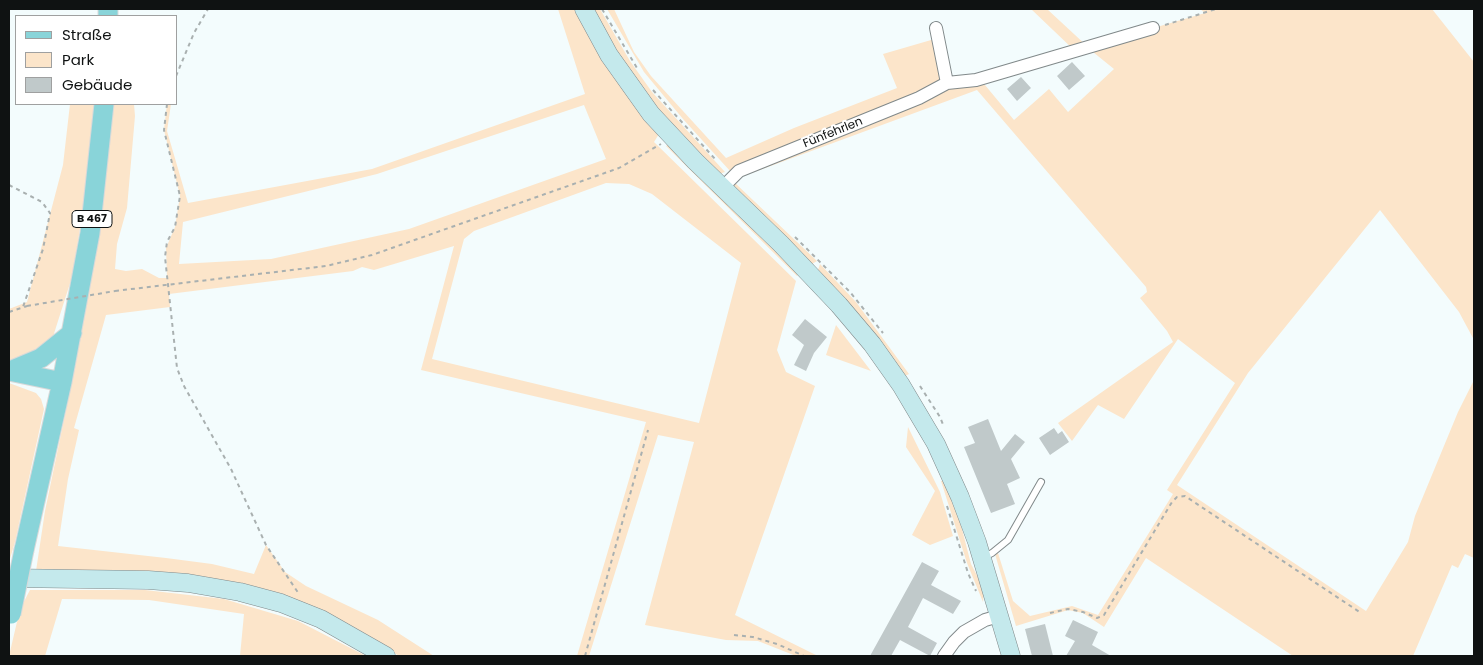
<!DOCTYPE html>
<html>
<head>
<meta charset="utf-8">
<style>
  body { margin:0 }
  #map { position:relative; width:1483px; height:665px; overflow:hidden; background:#f3fcfd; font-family:Poppins,sans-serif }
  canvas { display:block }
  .frame { position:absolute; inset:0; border:10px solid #0f1212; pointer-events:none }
  .legend { position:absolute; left:15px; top:15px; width:162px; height:90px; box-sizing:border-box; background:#fff; border:1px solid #9fa0a0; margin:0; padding:6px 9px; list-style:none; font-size:15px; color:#0f1212 }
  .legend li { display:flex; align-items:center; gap:10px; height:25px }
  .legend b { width:25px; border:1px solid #9fa0a0 }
</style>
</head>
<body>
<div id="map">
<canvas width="1483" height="665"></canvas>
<div class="frame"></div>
<ul class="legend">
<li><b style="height:6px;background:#89d4d9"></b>Straße</li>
<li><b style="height:14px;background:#fce5ca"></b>Park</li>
<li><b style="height:14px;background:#c0c9ca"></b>Gebäude</li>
</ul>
</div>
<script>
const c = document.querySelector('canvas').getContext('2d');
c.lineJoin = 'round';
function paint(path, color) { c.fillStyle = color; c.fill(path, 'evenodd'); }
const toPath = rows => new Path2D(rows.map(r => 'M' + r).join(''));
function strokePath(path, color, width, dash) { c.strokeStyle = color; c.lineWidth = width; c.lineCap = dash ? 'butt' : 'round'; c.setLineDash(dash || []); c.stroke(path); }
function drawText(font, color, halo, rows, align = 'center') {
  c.font = font + ' Poppins,sans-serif'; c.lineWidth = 4; c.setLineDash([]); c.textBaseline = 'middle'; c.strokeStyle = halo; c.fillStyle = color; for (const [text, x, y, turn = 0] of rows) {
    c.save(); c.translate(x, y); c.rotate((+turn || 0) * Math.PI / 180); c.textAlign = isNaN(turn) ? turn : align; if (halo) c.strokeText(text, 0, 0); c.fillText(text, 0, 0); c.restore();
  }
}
const green = toPath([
  [558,9,576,9,659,134,654,142,796,281,777,350,786,372,815,386,735,615,818,656,796,656,758,641,726,640,645,625,694,442,658,435,589,656,577,656,646,422,421,370,454,246,374,270,362,267,353,271,169,294,170,307,106,315,74,428,79,430,68,479,58,546,166,558,212,564,254,574,266,545,285,572,306,586,378,620,434,656,399,656,360,631,313,609,36,571,45,511,76,362,95,250,109,104,134,104,135,116,127,208,117,244,115,269,126,271,142,269,159,278,167,278,166,248,175,227,180,196,164,130,167,104,171,104,167,131,188,203,372,169,585,94],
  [584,105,606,159,409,229,271,259,179,264,183,222,377,174],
  [606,183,629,184,652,194,741,263,699,423,432,359,464,239,474,231],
  [593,9,600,9,630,61,652,92,725,172,719,174,663,116,628,71],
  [607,9,614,9,634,52,651,76,726,158,794,128,897,88,883,54,938,38,947,83,980,79,1014,120,1049,89,1068,112,1114,69,1088,48,1075,51,1031,9,1047,9,1088,47,1205,13,1200,9,1432,9,1474,62,1474,340,1459,312,1380,210,1248,373,1177,485,1366,611,1408,542,1415,516,1458,412,1474,380,1474,558,1465,554,1458,568,1452,565,1413,656,1293,656,1146,558,1104,627,1083,613,1068,610,1016,626,995,554,998,553,1013,601,1030,616,1072,606,1098,615,1173,494,1167,490,1235,383,1178,339,1124,419,1098,405,1072,441,1058,423,1173,342,1167,331,1140,298,1147,292,1146,287,977,90,738,178,733,170,730,171,683,119,644,72],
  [70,104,94,104,86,192,72,277,51,343,40,354,9,360,9,309,27,302,63,165],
  [669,144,801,272,797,276,666,146],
  [734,182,817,261,812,264,731,186],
  [820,264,856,302,909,374,905,376,857,314,818,270],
  [836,325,871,371,826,355],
  [9,383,36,393,41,399,44,409,15,542,9,562],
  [908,427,940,492,953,536,930,545,912,535,935,491,906,447],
  [945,480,956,506,971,564,984,589,983,602,967,563,941,481],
  [30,590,145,590,224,599,298,621,366,656,240,656,244,614,149,600,62,599,45,656,9,656,20,609]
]);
const building = toPath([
  [1072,62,1085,76,1069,90,1057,76],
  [1021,77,1031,88,1017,101,1007,89],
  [805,319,827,337,814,353,806,371,794,365,804,345,792,335],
  [988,419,1001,451,1015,434,1025,442,1011,459,1020,478,1007,484,1015,504,991,513,964,447,975,443,968,427],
  [1054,428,1058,434,1062,431,1069,442,1050,455,1039,438],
  [922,562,939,571,931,585,961,601,953,614,923,598,908,627,937,643,930,656,900,640,891,656,870,656],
  [1073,620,1098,632,1092,645,1111,656,1066,656,1075,641,1065,636],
  [1045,624,1053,656,1032,656,1025,629]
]);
const path = toPath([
  [602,9,637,68],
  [1165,25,1216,9],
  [176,76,194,33,208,9],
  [653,90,715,159],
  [167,104,164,130,180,196,175,227,167,242,165,257,177,368,184,386,231,469,266,545,299,594],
  [9,185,42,202,50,213,43,249,23,307],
  [795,237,850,292,883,333],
  [115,291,326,266,372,255,619,168,661,144],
  [9,312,27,306],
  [920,386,940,417,944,427],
  [947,506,968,573,976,591],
  [1050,613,1068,609,1083,612,1097,618,1104,615,1172,502,1177,497,1185,496,1361,613],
  [734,635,753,637,777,644,804,656],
  [585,656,648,430]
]);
const service = toPath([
  [984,557,992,553,1008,540,1041,482]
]);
const minor = toPath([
  [936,28,947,83],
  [722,188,739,171,919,98,947,83,976,80,1153,28],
  [944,656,954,642,964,632,985,620,999,616]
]);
const secondary = toPath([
  [584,9,609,55,651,114,695,161,781,244,839,305,872,344,901,385,936,444,960,497,977,542,1011,656],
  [9,578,148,580,188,583,240,592,281,603,321,619,386,656]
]);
const primary = toPath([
  [108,16,108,9],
  [9,371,62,382],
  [10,371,41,358,72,333],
  [24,550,62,382,90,233,104,104]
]);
const pathBridge = toPath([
  [27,306,115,291]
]);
const primaryBridge = toPath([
  [11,614,24,550]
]);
const shields = [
  [92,219,40]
];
const shieldNames = [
  ["B 467",92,219]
];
const streetNames = [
  ["Fünfehrlen",833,133,-22]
];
paint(green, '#fce5ca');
paint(building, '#c0c9ca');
strokePath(service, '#81898a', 8);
strokePath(minor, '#81898a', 14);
strokePath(secondary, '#81898a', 19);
strokePath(primary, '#d9d9d9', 21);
strokePath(path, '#a9b0b0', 2, [4, 4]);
strokePath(service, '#fff', 6);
strokePath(minor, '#fff', 12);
strokePath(secondary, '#c4e9ec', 18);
strokePath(primary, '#89d4d9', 19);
strokePath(primaryBridge, '#d9d9d9', 21, []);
strokePath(pathBridge, '#a9b0b0', 2, [4, 4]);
strokePath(primaryBridge, '#89d4d9', 19);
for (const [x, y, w] of shields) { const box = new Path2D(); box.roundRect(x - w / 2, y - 8.5, w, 17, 4); c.fillStyle = '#fff'; c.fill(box); strokePath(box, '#0f1212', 1); }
drawText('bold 11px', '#0f1212', null, shieldNames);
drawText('12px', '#0f1212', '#fff', streetNames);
</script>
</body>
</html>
